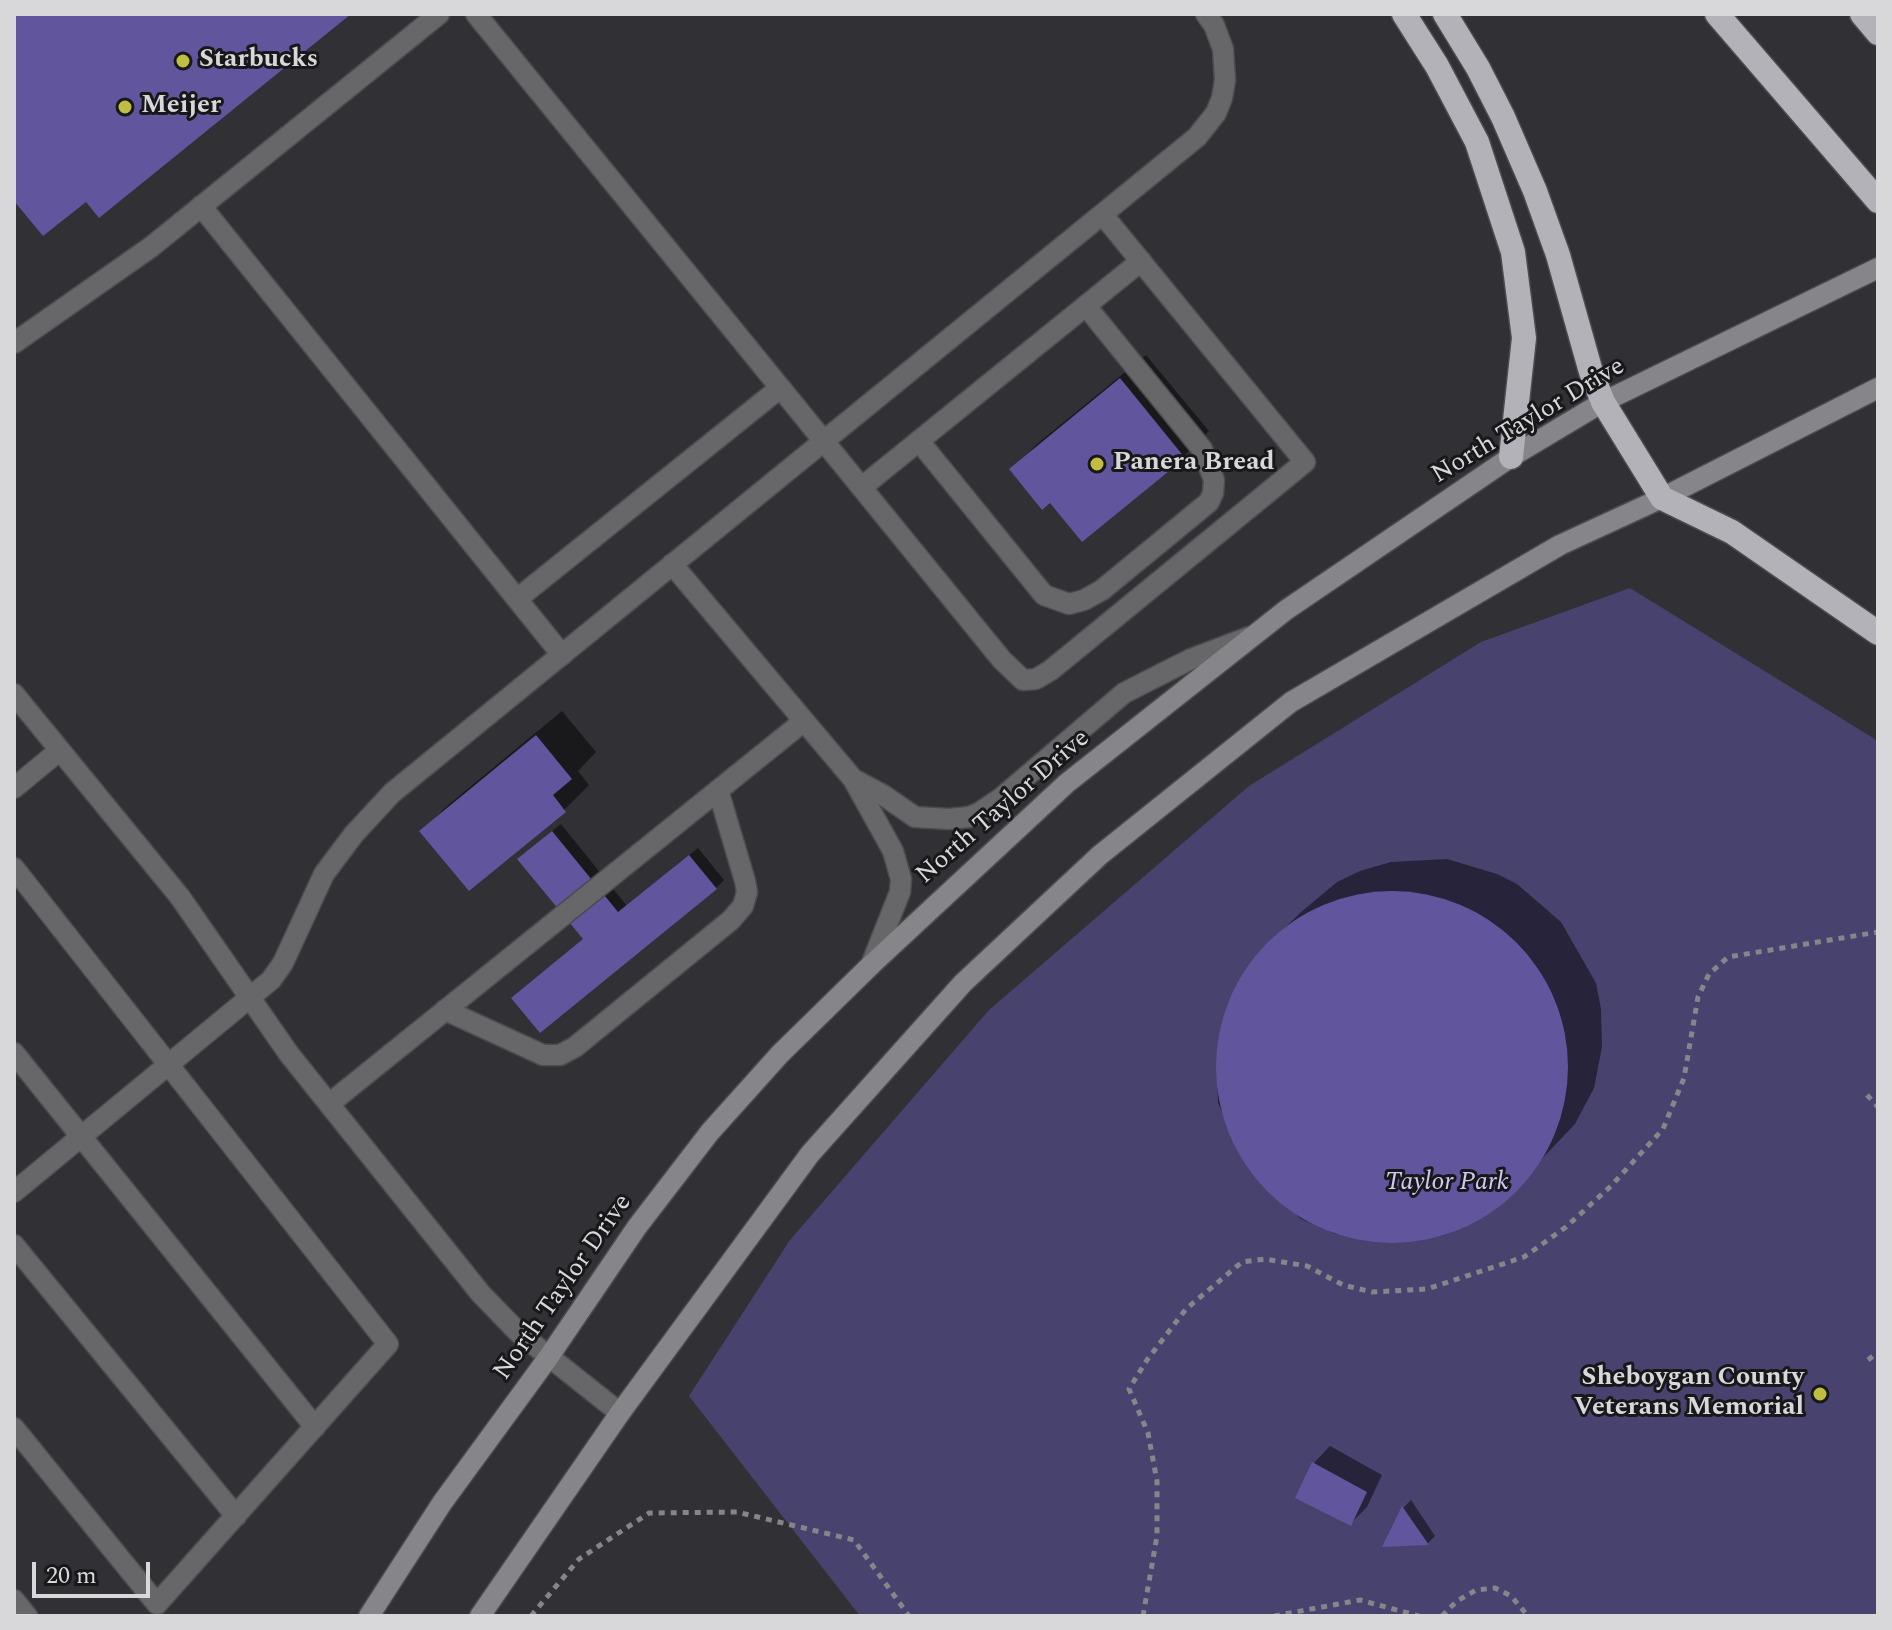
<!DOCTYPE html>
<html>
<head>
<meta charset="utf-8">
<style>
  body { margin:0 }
  #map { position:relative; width:1892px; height:1630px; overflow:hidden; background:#303035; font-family:Spectral,serif }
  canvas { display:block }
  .frame { position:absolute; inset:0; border:16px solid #d8d8db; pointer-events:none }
  .scale { position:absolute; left:32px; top:1562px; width:118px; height:36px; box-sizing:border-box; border:4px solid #d8d8db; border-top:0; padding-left:10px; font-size:24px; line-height:28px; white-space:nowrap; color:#d8d8db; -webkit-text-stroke:6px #18181b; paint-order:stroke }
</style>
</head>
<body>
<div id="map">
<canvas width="1892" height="1630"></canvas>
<div class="frame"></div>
<div class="scale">20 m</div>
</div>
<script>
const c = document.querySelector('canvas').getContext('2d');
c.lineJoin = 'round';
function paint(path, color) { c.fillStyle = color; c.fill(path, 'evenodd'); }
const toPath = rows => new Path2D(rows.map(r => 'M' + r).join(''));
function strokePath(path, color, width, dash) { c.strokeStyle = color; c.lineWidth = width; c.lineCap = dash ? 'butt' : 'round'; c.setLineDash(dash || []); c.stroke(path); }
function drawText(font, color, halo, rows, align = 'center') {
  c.font = font + ' Spectral,serif'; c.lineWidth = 6; c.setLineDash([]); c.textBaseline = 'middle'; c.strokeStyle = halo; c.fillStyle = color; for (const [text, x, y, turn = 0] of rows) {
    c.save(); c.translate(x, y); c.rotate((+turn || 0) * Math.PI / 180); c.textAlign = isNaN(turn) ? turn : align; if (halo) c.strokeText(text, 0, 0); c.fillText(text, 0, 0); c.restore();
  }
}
const green = toPath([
  [1630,588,1878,741,1878,1616,860,1616,689,1396,790,1240,989,1010,1249,786,1481,642]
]);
const shadow = toPath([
  [1146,355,1209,431,1184,456,1083,539,1051,500,1012,469,1037,444],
  [562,711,596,752,578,771,589,785,564,810,422,831,447,806],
  [561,824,627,906,698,848,724,880,716,888,585,938,528,851],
  [1447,859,1497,874,1517,884,1561,922,1596,983,1601,1009,1602,1047,1594,1088,1575,1124,1500,1203,1445,1235,1407,1242,1369,1240,1336,1234,1301,1219,1247,1165,1218,1103,1217,1063,1220,1036,1235,990,1266,947,1300,913,1337,882,1360,871,1391,862],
  [1330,1446,1382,1475,1367,1507,1350,1524,1314,1463],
  [1411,1500,1435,1536,1428,1543,1385,1545,1404,1507]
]);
const building = toPath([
  [14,14,351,14,99,218,86,202,43,236,14,201],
  [1120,378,1185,458,1082,542,1050,503,1042,510,1009,469],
  [536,735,572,779,553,795,566,812,469,891,419,831],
  [552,831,618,912,689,855,717,889,540,1033,511,998,583,939,517,859],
  '1216 1067a176 176 0 1 1 352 0a176 176 0 1 1-352 0Z',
  [1312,1462,1367,1492,1351,1526,1295,1498],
  [1402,1506,1429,1545,1382,1547]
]);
const path = toPath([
  [1867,1095,1878,1107],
  [1868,1360,1878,1352],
  [531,1616,579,1559,649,1513,737,1512,854,1540,909,1616],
  [1143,1616,1157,1536,1157,1481,1148,1433,1129,1389,1147,1360,1186,1309,1242,1262,1265,1259,1307,1266,1343,1285,1372,1292,1427,1289,1524,1257,1566,1227,1611,1186,1663,1129,1684,1078,1698,997,1709,974,1728,957,1878,932],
  [1274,1616,1360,1600,1419,1616],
  [1442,1616,1457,1601,1476,1590,1495,1588,1511,1596,1528,1616]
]);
const service = toPath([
  [476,14,1002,660,1023,680,1036,679,1051,670,1305,462,1103,215],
  [201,206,562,655],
  [14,343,151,247,439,14],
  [919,441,1044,595,1069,604,1084,600,1102,590,1209,502,1213,493,1214,480,1202,449,1086,306],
  [862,487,1141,261],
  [672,564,853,779,893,851,901,879,900,892,871,965],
  [517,599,780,388],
  [14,694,180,897,289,1054,481,1294,518,1332,620,1413],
  [853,779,883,795,915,817,949,819,969,817,979,813,1001,798,1124,693,1191,659,1249,637],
  [14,788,60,750],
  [14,868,388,1344,157,1604,14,1428],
  [445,1010,543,1055,560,1055,575,1047,731,920,743,906,747,892,745,881,718,790],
  [14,1053,315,1427],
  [329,1104,804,721],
  [14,1192,271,980,283,963,324,874,354,834,392,793,1197,137,1216,113,1222,98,1225,80,1223,49,1214,25,1206,14],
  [14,1245,236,1516],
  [14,1600,27,1616]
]);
const secondary = toPath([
  [369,1616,442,1503,548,1358,637,1227,710,1132,780,1054,871,965,1067,783,1286,610,1511,457,1603,402,1878,268],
  [480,1616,620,1413,810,1154,963,983,1100,855,1291,702,1560,545,1662,498,1878,388]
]);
const motorway = toPath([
  [1404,14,1437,66,1477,142,1513,252,1524,338,1511,457],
  [1445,14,1478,68,1503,117,1535,191,1558,255,1591,372,1603,402,1662,498,1732,532,1878,633],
  [1717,14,1878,201],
  [1862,14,1878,33]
]);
const markers = [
  [183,61,8,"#bfbe42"],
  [125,107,8,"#bfbe42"],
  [1097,464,8,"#bfbe42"],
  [1820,1394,8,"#bfbe42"]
];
const poiNames = [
  ["Starbucks",199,61],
  ["Meijer",141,107],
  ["Panera Bread",1113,464],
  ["Sheboygan County",1804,1379,"right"],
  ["Veterans Memorial",1804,1409,"right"]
];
const streetNames = [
  ["North Taylor Drive",1529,422,-31],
  ["North Taylor Drive",1004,808,-41],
  ["North Taylor Drive",564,1288,-55]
];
const parkNames = [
  ["Taylor Park",1447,1184]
];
paint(green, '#48426e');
paint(shadow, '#0007');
paint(building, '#61559e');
strokePath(service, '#4b4b50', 23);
strokePath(secondary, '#4b4b50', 23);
strokePath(motorway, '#4b4b50', 27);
strokePath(path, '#86868a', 5, [6, 6]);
strokePath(service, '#67676a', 20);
strokePath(secondary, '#86858a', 20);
strokePath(motorway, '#b2b2b8', 24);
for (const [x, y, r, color] of markers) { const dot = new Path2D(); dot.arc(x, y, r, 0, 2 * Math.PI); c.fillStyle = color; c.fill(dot); strokePath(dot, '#18181b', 3); }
drawText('bold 26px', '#d8d8db', '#18181b', poiNames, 'left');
drawText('26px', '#d8d8db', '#18181b', streetNames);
drawText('italic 26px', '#cecaf4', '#18181b', parkNames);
</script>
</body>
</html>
